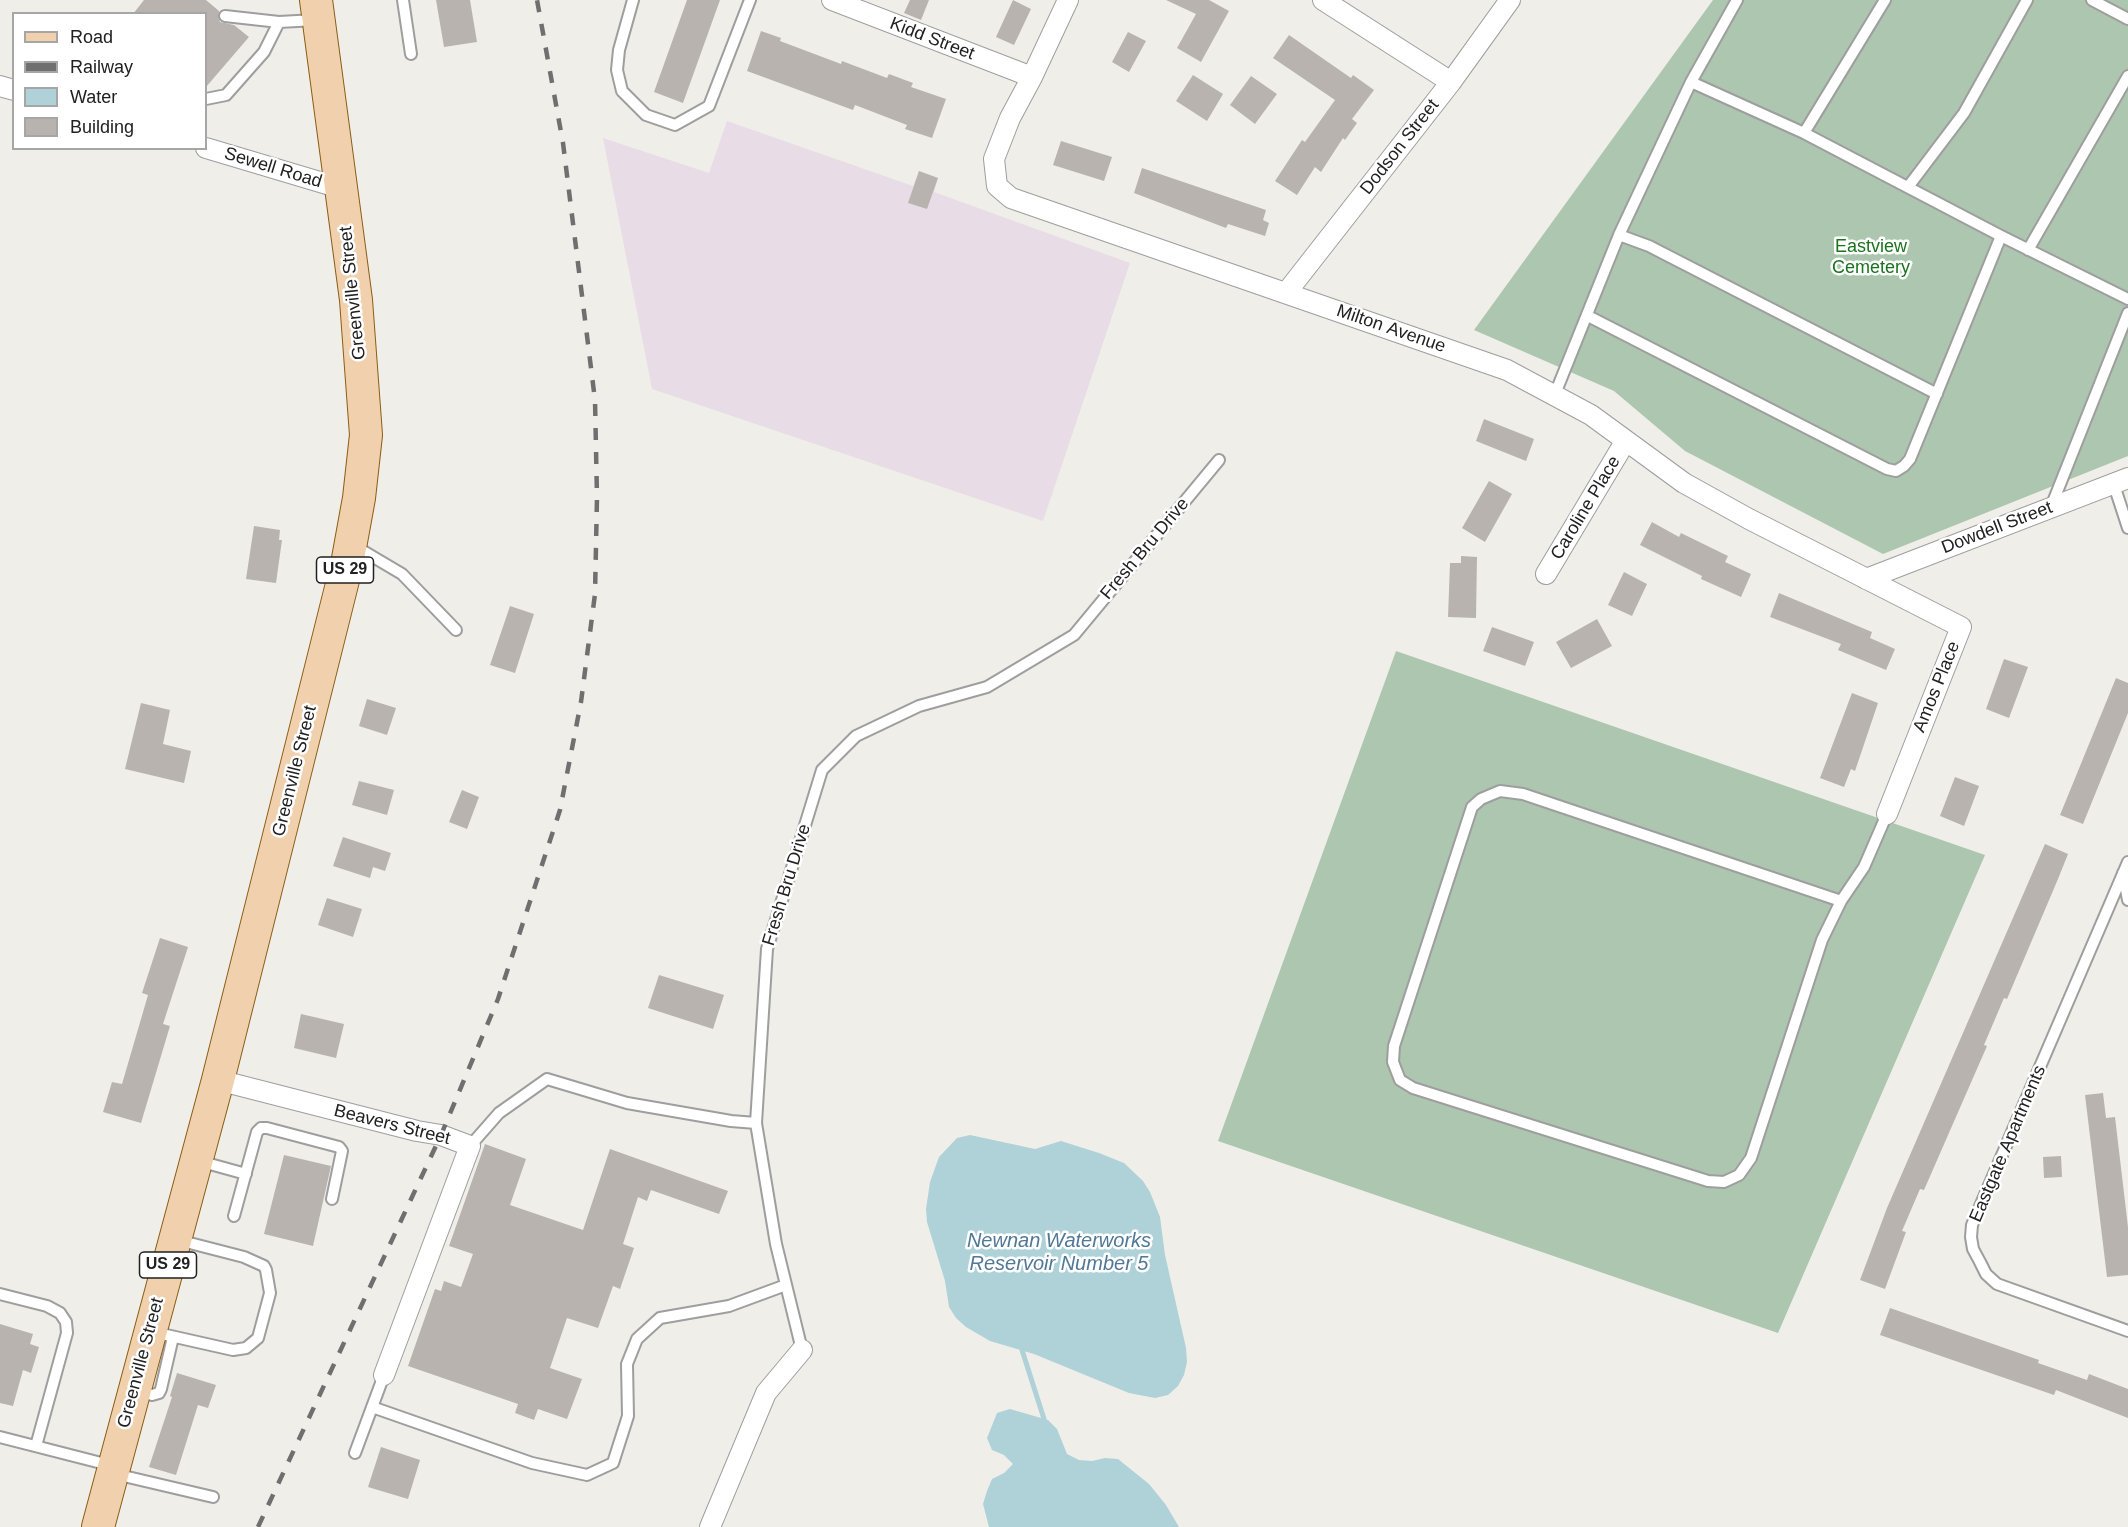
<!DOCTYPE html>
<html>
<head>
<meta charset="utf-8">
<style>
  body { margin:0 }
  #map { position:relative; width:2128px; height:1527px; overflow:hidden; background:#f0eee9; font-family:Helvetica,sans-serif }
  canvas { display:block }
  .legend { position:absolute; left:12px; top:12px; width:195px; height:138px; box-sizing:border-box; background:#fff; border:2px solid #a6a6a6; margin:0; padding:8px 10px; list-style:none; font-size:18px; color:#212121 }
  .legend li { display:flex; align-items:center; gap:12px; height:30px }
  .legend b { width:30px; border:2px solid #a6a6a6 }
</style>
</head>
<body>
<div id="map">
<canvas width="2128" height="1527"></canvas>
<ul class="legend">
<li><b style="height:8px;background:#f1d0ad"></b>Road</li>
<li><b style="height:8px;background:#6f6f6f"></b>Railway</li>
<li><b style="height:16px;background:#afd1d8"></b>Water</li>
<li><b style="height:16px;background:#b9b3af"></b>Building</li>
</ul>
</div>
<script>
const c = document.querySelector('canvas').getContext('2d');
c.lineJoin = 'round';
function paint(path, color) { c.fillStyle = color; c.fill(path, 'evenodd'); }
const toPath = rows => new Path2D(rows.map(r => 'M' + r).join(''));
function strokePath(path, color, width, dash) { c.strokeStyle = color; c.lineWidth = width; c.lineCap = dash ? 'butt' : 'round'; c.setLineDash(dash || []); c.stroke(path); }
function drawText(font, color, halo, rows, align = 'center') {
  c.font = font + ' Helvetica,sans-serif'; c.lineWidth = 5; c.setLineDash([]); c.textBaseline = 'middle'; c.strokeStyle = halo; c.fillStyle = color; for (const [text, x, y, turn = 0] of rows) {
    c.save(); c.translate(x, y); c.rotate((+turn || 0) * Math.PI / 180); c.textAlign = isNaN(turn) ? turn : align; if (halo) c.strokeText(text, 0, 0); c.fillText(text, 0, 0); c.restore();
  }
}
const industrial = toPath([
  [727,121,913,186,919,171,938,178,934,192,1130,263,1043,521,652,389,603,138,709,173]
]);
const cemetery = toPath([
  [1713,0,2128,0,2128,456,1883,554,1685,451,1614,391,1474,330],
  [1396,651,1985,855,1778,1333,1218,1141]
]);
const water = toPath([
  [970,1135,1035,1149,1061,1141,1099,1153,1124,1163,1143,1181,1150,1192,1160,1217,1165,1255,1186,1348,1187,1362,1184,1375,1178,1386,1168,1395,1155,1398,1129,1393,1034,1354,990,1341,966,1327,956,1318,949,1307,945,1281,927,1222,926,1209,930,1182,939,1157,957,1138],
  [1010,1409,1048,1420,1057,1429,1067,1454,1079,1460,1092,1461,1105,1458,1118,1459,1149,1484,1166,1505,1179,1527,989,1527,983,1504,987,1491,992,1479,1004,1473,1013,1464,1004,1455,992,1450,987,1438,997,1413]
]);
const stream = toPath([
  [1022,1350,1044,1419]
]);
const building = toPath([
  [144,0,206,0,219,11,218,16,220,22,234,25,249,37,206,87,206,14,133,14],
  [436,0,470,0,477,42,444,47],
  [687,0,720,0,683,103,654,92],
  [910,0,929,0,921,20,904,13],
  [1013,0,1031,9,1014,45,996,37],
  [1166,0,1209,0,1229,11,1201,62,1177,48,1196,14],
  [761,31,781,38,780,41,841,64,842,61,887,78,889,74,913,83,911,87,946,99,932,138,905,129,907,125,855,105,853,110,747,71],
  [1128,32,1146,41,1129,72,1112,62],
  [1289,35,1351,78,1353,75,1374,90,1352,119,1357,123,1345,140,1343,138,1321,172,1315,167,1297,195,1275,181,1302,140,1305,142,1335,100,1273,58],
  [1193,75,1223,94,1207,121,1176,101],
  [1251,76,1277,94,1255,124,1230,105],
  [1061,141,1112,157,1104,181,1053,165],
  [1142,168,1266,210,1263,220,1269,223,1265,236,1228,224,1226,228,1134,193],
  [919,171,938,178,927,209,908,203],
  [1484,419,1534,439,1526,461,1476,441],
  [1489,481,1512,494,1485,542,1462,528],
  [1652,522,1679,537,1681,533,1728,556,1725,562,1751,574,1741,597,1701,579,1702,576,1640,545],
  [254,526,280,530,279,540,282,540,276,583,246,579],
  [1461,556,1477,557,1476,618,1448,617,1450,563,1461,563],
  [1624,572,1647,584,1632,616,1608,605],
  [1779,593,1872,632,1870,638,1895,649,1886,670,1838,650,1841,644,1770,617],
  [510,606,534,614,515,673,490,665],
  [1597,619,1612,646,1571,668,1556,642],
  [1492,627,1534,642,1525,666,1483,651],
  [2004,659,2028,667,2009,718,1986,709],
  [2116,678,2128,683,2128,713,2083,824,2060,815],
  [1852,693,1878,703,1855,771,1851,769,1844,787,1820,778],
  [367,699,396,708,387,735,359,726],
  [141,703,170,710,163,744,191,751,184,783,125,769],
  [1955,777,1979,786,1964,826,1940,816],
  [359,781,394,790,387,815,352,805],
  [462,790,479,797,467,829,449,822],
  [343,837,391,853,385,871,373,867,370,878,333,866],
  [2045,844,2068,854,2058,879,2007,999,2004,998,1984,1045,1987,1046,1924,1190,1920,1189,1902,1231,1906,1232,1885,1289,1860,1280,1887,1208],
  [327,898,362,909,353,937,318,925],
  [160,938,188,947,163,1024,170,1026,141,1123,103,1112,112,1082,122,1084,148,995,142,993],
  [659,975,724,995,713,1029,648,1008],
  [301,1014,344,1024,336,1058,294,1048],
  [2103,1093,2106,1118,2115,1117,2128,1227,2128,1275,2107,1277,2085,1095],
  [485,1144,526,1159,510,1205,583,1230,610,1149,728,1191,719,1214,651,1190,647,1201,638,1197,623,1244,634,1248,620,1289,613,1286,598,1328,567,1318,550,1368,582,1379,567,1419,538,1409,534,1420,515,1413,518,1404,408,1366,435,1289,441,1291,444,1281,461,1287,473,1254,449,1246],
  [284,1155,331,1166,313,1246,264,1234],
  [2061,1156,2062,1177,2044,1178,2043,1157],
  [1890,1308,2039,1360,2038,1363,2087,1380,2089,1374,2128,1389,2128,1418,2056,1390,2054,1395,1880,1335],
  [0,1324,33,1334,30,1344,39,1347,31,1373,23,1370,13,1406,0,1403],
  [177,1373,216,1385,208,1408,198,1405,176,1475,149,1467,172,1397,170,1396],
  [381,1447,420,1460,408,1499,368,1487]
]);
const lane = toPath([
  [403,0,411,54],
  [633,0,619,50,617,70,622,91,646,115,675,125,709,106,750,0],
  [2092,0,2128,19],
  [225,16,279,22],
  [1691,82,1804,133,2001,236,2128,299],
  [206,99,226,95,264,52,279,22,316,20],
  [1804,133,1885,0],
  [1908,187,1964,113,2027,0],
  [1619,235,1649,246,1937,394],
  [2028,250,2128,76],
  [1588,316,1887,469,1896,471,1904,466,1910,459,2001,236],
  [1555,394,1619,235,1691,82,1737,0],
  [2113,482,2128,528],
  [2051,507,2128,313],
  [353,545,402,574,456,630],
  [2128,862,1972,1225,1971,1237,1973,1249,1980,1262,1986,1274,1997,1284,2128,1331],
  [2123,873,2128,900],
  [1841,901,1523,794,1500,791,1481,799,1472,807,1394,1046,1393,1062,1400,1080,1413,1088,1708,1181,1724,1182,1739,1175,1751,1158,1822,940,1841,901,1864,867,1887,814],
  [470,1146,499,1113,547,1079,627,1103,731,1121,756,1123],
  [199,1161,246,1174],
  [234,1216,257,1132,261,1128,267,1128,339,1147,342,1151,332,1199],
  [0,1294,47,1306,60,1313,66,1322,67,1333,36,1446],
  [153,1332,233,1350,246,1348,258,1338,270,1293,266,1270,264,1266,244,1257,178,1240],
  [802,1350,776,1244,756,1123,767,949,822,770,856,736,919,706,987,687,1074,635,1219,460],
  [137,1391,152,1395,159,1393,161,1389,173,1337],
  [372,1407,532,1463,587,1475,613,1463,628,1416,627,1364,637,1339,660,1318,729,1306,786,1285],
  [0,1437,113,1466],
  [355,1453,384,1375],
  [115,1474,213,1497]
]);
const street = toPath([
  [832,0,1032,77],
  [1068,0,1032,77,1010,118,994,159,997,186,1011,198,1507,370,1591,415,1684,483,1749,519,1961,627,1887,814],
  [1323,0,1451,82],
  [0,86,14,90],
  [206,148,340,188],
  [1286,293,1451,82,1510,0],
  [1546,574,1625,442],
  [1866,579,2128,478],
  [218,1080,417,1131,441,1135,470,1146,384,1375],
  [710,1527,766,1393,802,1350]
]);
const primary = toPath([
  [98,1527,218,1080,347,564,359,498,366,435,356,300,316,0]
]);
const rail = toPath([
  [258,1527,441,1135,498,999,560,810,581,702,595,594,597,497,595,400,563,143,537,0]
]);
const shields = [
  [345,570,57],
  [168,1265,57]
];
const shieldNames = [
  ["US 29",345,570],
  ["US 29",168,1265]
];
const streetNames = [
  ["Kidd Street",932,39,21],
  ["Dodson Street",1400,147,-52],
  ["Sewell Road",273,168,17],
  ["Greenville Street",353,293,-96],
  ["Milton Avenue",1391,329,19],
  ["Caroline Place",1586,508,-59],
  ["Dowdell Street",1997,528,-21],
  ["Fresh Bru Drive",1145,549,-50],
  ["Amos Place",1937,687,-68],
  ["Greenville Street",295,771,-76],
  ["Fresh Bru Drive",787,885,-73],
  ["Beavers Street",392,1125,14],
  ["Eastgate Apartments",2008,1144,-67],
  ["Greenville Street",141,1363,-75]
];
const parkNames = [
  ["Eastview",1871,247],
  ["Cemetery",1871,268]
];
const waterNames = [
  ["Newnan Waterworks",1059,1241],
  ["Reservoir Number 5",1059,1264]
];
paint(industrial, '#e8dce7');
paint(cemetery, '#adc6b0');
paint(water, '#afd1d8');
strokePath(stream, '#afd1d8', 5);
paint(building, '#b9b3af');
strokePath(lane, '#9e9e9e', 14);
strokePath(street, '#9e9e9e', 22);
strokePath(primary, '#8b5d13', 34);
strokePath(lane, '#fff', 10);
strokePath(street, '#fff', 20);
strokePath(primary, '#f1d0ad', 32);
strokePath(rail, '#6f6f6f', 4.5, [12, 12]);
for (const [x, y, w] of shields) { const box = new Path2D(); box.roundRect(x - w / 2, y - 13, w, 26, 4.5); c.fillStyle = '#fff'; c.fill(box); strokePath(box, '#212121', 1.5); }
drawText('bold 16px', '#212121', null, shieldNames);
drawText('18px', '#212121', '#fff', streetNames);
drawText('18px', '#1a741d', '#fff', parkNames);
drawText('italic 20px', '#527897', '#fff', waterNames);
</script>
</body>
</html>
